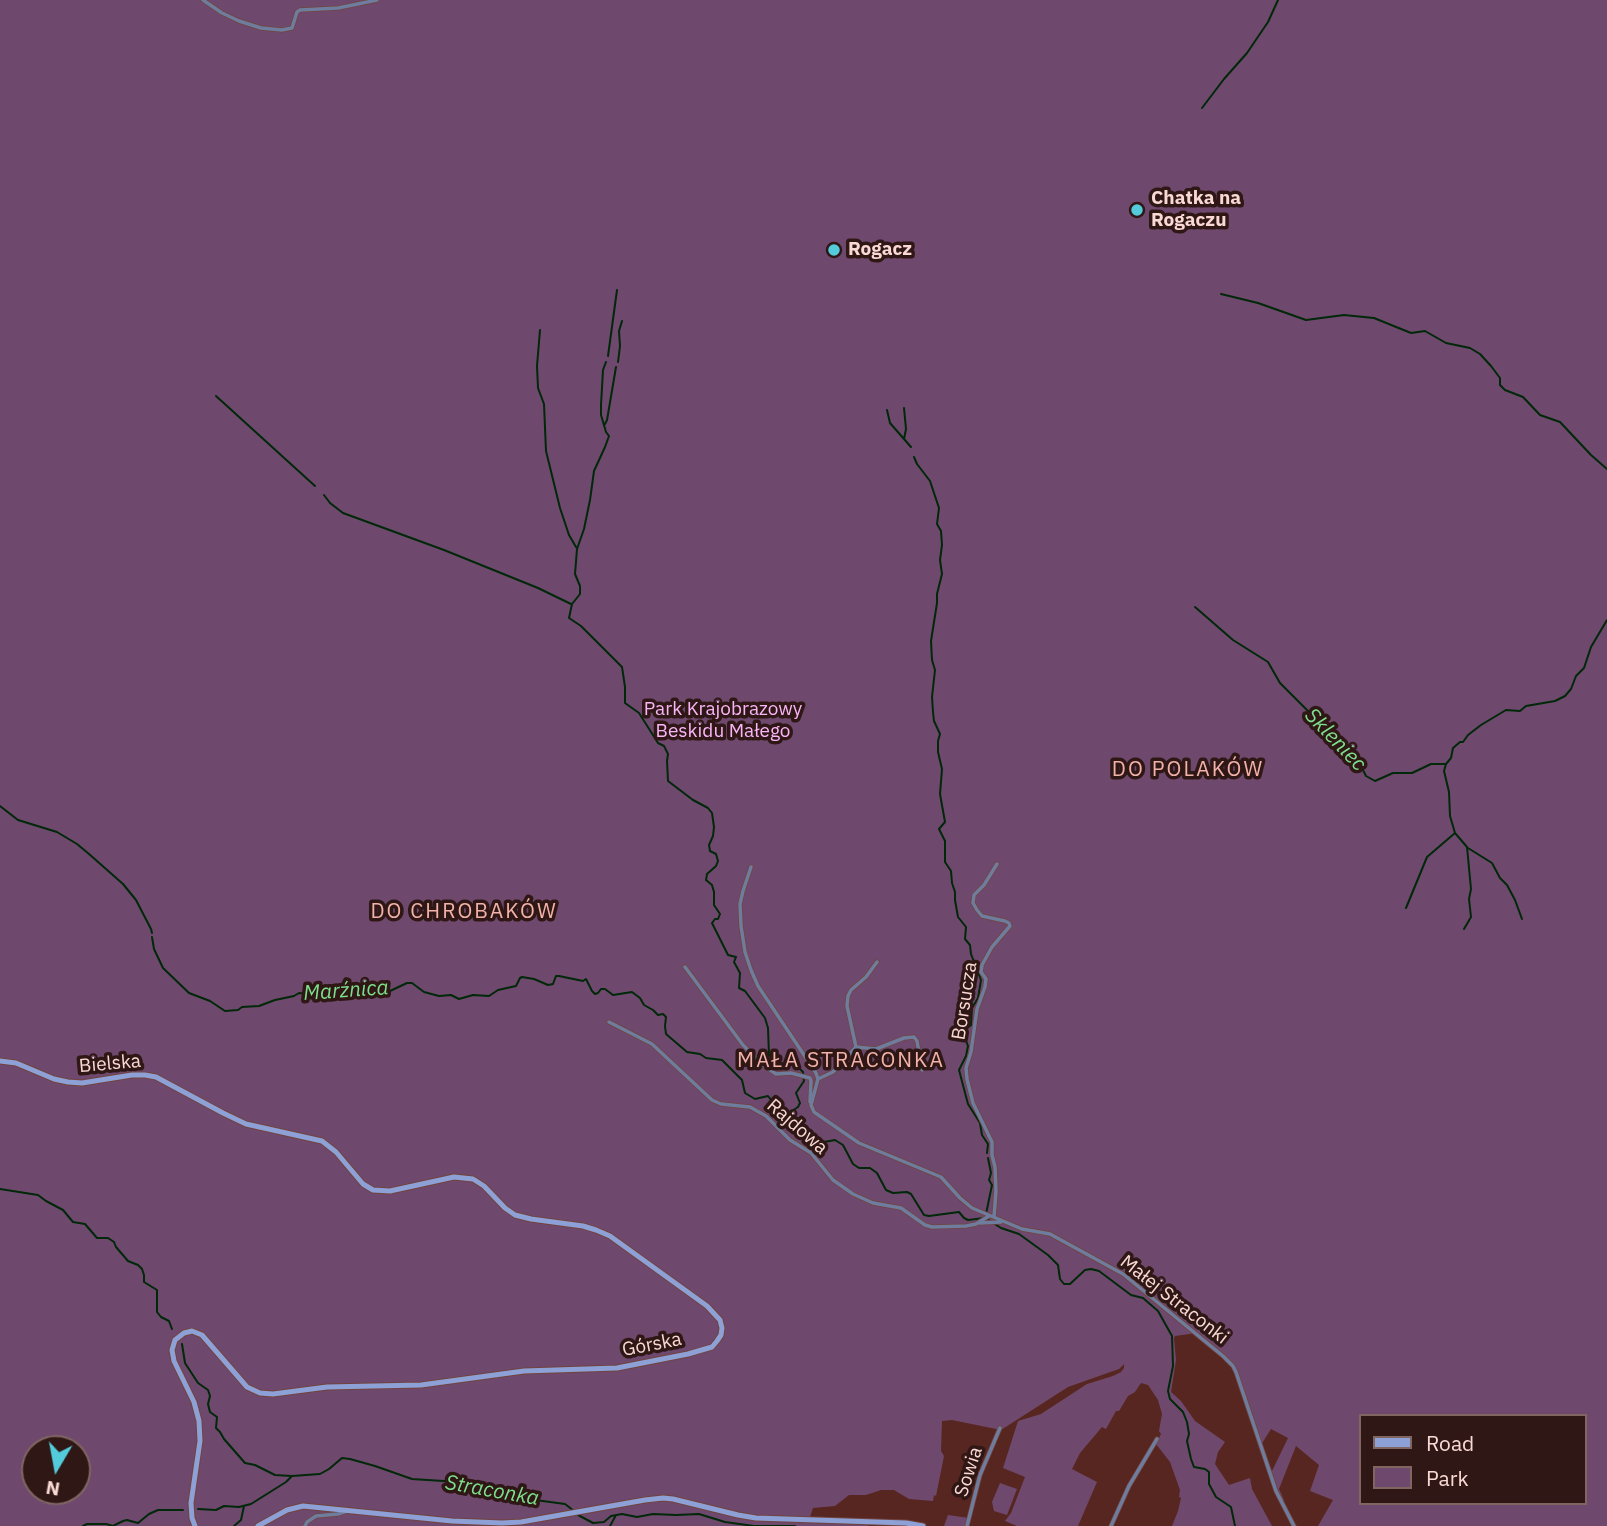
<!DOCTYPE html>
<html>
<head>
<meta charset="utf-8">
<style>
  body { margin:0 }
  #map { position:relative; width:1607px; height:1526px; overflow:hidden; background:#582621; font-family:"IBM Plex Sans",sans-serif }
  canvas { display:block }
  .legend { position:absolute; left:1359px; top:1414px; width:228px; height:91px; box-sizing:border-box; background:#2e1715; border:2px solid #806561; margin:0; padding:9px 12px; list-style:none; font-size:21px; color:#fad9d4 }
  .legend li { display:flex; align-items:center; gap:14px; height:35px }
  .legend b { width:35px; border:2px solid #806561 }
  .north { position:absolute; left:21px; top:1435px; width:70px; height:70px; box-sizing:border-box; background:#2e1715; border:2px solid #806561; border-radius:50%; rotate:190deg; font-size:19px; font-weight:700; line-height:28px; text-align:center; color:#fad9d4 }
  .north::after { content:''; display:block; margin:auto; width:24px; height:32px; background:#53cbdb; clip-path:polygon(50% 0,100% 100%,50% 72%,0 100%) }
</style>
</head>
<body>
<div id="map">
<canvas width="1607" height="1526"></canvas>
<ul class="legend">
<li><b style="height:9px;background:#8da1d6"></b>Road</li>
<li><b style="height:19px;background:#6e496d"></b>Park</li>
</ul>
<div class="north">N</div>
</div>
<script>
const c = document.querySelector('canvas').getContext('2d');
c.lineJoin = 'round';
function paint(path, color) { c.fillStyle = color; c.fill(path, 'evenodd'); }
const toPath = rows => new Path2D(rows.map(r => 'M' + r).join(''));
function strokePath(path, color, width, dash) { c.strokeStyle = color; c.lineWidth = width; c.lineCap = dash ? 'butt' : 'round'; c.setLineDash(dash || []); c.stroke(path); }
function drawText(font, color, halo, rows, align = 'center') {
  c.font = font + ' "IBM Plex Sans",sans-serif'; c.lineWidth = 7; c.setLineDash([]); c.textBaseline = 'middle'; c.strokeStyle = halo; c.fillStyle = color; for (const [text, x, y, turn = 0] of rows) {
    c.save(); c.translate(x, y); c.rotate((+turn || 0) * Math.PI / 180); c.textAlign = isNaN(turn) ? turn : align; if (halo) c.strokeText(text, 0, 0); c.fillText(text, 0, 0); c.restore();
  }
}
const green = toPath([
  [0,0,1607,0,1607,1526,1318,1526,1333,1500,1310,1491,1319,1465,1296,1446,1279,1489,1284,1500,1281,1500,1265,1457,1266,1455,1272,1471,1288,1438,1271,1429,1261,1445,1240,1378,1235,1366,1231,1361,1197,1333,1175,1336,1174,1338,1176,1360,1171,1392,1181,1401,1195,1421,1225,1442,1218,1452,1215,1464,1229,1485,1250,1478,1252,1489,1272,1526,1172,1526,1178,1511,1181,1498,1179,1497,1180,1490,1170,1462,1156,1444,1161,1434,1159,1431,1162,1414,1158,1400,1148,1385,1141,1383,1135,1392,1128,1396,1119,1411,1116,1411,1106,1429,1102,1427,1080,1453,1072,1469,1097,1482,1078,1526,1017,1526,1005,1521,1011,1513,1025,1477,1003,1468,1018,1421,1041,1414,1087,1384,1113,1376,1121,1372,1124,1368,1124,1364,1119,1369,1068,1387,1001,1430,952,1420,942,1421,941,1451,944,1456,936,1496,934,1495,933,1501,909,1499,894,1490,881,1490,866,1495,849,1495,835,1506,813,1508,810,1517,782,1517,776,1521,864,1524,870,1526,0,1526],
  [1360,1416,1584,1416,1584,1503,1360,1503],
  [35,1449,77,1449,77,1491,35,1491],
  [1000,1483,1017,1489,1007,1515,994,1511,992,1502],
  [948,1515,969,1518,966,1526,944,1526]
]);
const stream = toPath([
  [1202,108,1224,79,1247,53,1268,22,1278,0],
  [1221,294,1258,303,1306,320,1344,315,1374,318,1411,333,1425,331,1446,343,1470,348,1480,354,1491,366,1500,378,1500,385,1505,390,1523,397,1540,415,1560,422,1591,455,1607,469],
  [540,330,537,366,538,388,544,404,546,451,560,508,569,535,576,547],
  [608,356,617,290],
  [606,362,603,370,601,405,601,415,606,432,609,436,605,447,594,471,590,500,584,529,577,549,575,574,580,586,580,594,572,604,569,618,581,626,622,667,625,687,625,703,639,713,658,743,664,746,668,754,667,761,668,781,693,800,708,808,712,813,714,827,713,836,709,845,710,851,716,854,718,861,716,866,707,874,706,880,712,885,714,892,714,905,720,914,718,919,715,919,712,923,728,955,736,957,734,962,740,973,739,988,745,991,765,1018,768,1028,769,1055,782,1066,787,1063,795,1064,803,1072,804,1081,796,1093,800,1103,798,1107,789,1113],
  [618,362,620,346,619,331,622,321],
  [216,396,315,486],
  [887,410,890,423,911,447],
  [605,424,607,420,616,367],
  [904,439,906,429,904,408],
  [914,457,917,464,930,481,939,508,937,524,941,531,942,545,940,560,942,574,937,594,937,603,931,641,932,660,935,670,932,697,933,712,934,721,940,734,938,741,938,752,942,769,940,794,945,822,939,829,945,841,945,862,951,871,952,883,955,892,955,900,958,917,966,927,965,939,970,945,971,954,981,980,978,998,972,1008,971,1025,965,1030,965,1038,968,1046,966,1056,959,1070,968,1104,980,1123,982,1135,988,1144,987,1153],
  [324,495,330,503,343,513,444,550,538,588,571,604],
  [1195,607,1233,640,1268,662,1280,683,1334,737,1344,754,1361,766,1366,776,1375,781,1393,773,1412,773,1431,764,1446,764,1451,758,1453,748,1460,742,1463,742,1468,735,1481,725,1506,710,1520,711,1526,706,1555,701,1565,696,1571,689,1576,676,1584,668,1591,647,1607,620],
  [1446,764,1444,771,1449,792,1450,816,1455,833,1467,847,1471,889,1469,899,1471,917,1464,929],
  [0,806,18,820,57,832,77,844,89,854,123,884,136,900,151,929,152,933],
  [1468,848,1492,863,1500,878,1507,885,1515,900,1522,919],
  [1406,908,1427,857,1455,833],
  [152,937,154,949,163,968,189,993,210,1001,225,1011,238,1010,242,1007,259,1006,275,1000,294,996,299,993,316,995,339,987,350,988,354,987,369,992,374,991,380,986,390,991,407,983,412,983,424,992,439,996,451,995,459,999,473,995,489,996,498,990,516,986,520,978,522,977,534,979,548,985,553,984,556,976,559,976,583,981,586,979,592,991,595,994,598,993,601,989,605,989,613,995,632,992,640,998,644,1005,653,1010,658,1015,663,1014,666,1017,665,1026,666,1034,687,1052,700,1054,706,1058,722,1060,742,1080,745,1093,755,1099,768,1096,775,1105,806,1130,814,1141,824,1142,835,1140,843,1145,853,1164,859,1168,870,1168,877,1173,886,1190,893,1193,907,1192,911,1194,924,1215,929,1216,959,1212,964,1218,968,1220,984,1218,987,1219,1001,1228,1019,1234,1048,1255,1058,1265,1060,1279,1064,1284,1070,1284,1085,1270,1091,1269,1099,1271,1131,1295,1143,1298,1158,1311,1172,1336,1173,1366,1168,1391,1170,1399,1183,1412,1187,1422,1189,1434,1187,1441,1191,1459,1194,1467,1205,1469,1209,1472,1209,1484,1216,1497,1231,1507,1235,1526],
  [0,1189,38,1195,46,1201,63,1210,73,1222,85,1224,97,1238,108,1238,114,1242,116,1247,128,1261,138,1265,142,1269,144,1275,144,1282,157,1290,157,1312,161,1317,169,1321,172,1329],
  [986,1214,992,1185,989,1180,991,1173,988,1158],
  [182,1344,185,1363,198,1383,208,1390,210,1396,208,1404,210,1412,217,1417,216,1428,220,1432,224,1439,245,1463,255,1465,275,1475,292,1476],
  [198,1509,216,1510,224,1506,239,1507,251,1504,286,1482,292,1476,320,1474,329,1469,342,1458,350,1459,375,1466,412,1479,459,1482,476,1485,488,1491,513,1497,565,1504,574,1511],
  [578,1515,593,1523,604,1522,611,1516,622,1514,637,1517,653,1514,676,1515,699,1514,725,1522,754,1526,795,1526],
  [83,1526,87,1524,106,1524,113,1526,123,1521,127,1520,138,1523,149,1514,158,1510,183,1510],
  [234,1526,241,1520,244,1506],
  [610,1526,616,1515]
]);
const street = toPath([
  [203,0,222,13,239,21,261,28,282,30,292,28,297,12,300,10,338,8,377,0],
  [751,867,743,891,740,904,741,926,745,952,751,970,758,986,816,1073,818,1079,811,1105,814,1112,859,1143,941,1177,960,1198,972,1208,1022,1229,1050,1234,1123,1274,1223,1356,1233,1366,1236,1372,1276,1491,1294,1526],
  [685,967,743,1045,763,1065,776,1074,791,1073,810,1078,811,1081,810,1102],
  [609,1022,652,1044,712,1100,721,1104,750,1107,766,1116,790,1140,811,1153,833,1180,853,1194,873,1203,901,1208,925,1225,932,1227,966,1226,976,1224,989,1216],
  [856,1047,876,1049,904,1038,914,1037,917,1041,922,1070],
  [818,1079,833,1072,856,1047,847,1006,848,996,851,990,866,977,877,962],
  [994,1217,996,1191,995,1167,992,1155,992,1142,973,1103,967,1079,966,1068,971,1052,977,1009,985,987,986,979,981,972,982,965,992,947,1010,926,1009,923,1005,921,982,916,977,910,973,903,974,895,984,885,997,864],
  [980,1223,1001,1222],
  [305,1526,307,1522,316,1516,338,1514,347,1511],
  [967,1526,980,1475,1000,1428],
  [1111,1526,1129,1486,1157,1439]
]);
const secondary = toPath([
  [0,1061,16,1063,54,1079,68,1082,82,1083,132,1075,145,1075,156,1077,223,1113,246,1124,322,1141,336,1152,363,1184,373,1190,390,1191,454,1177,473,1179,484,1186,505,1208,515,1215,531,1219,583,1226,596,1230,610,1236,707,1306,720,1320,722,1328,721,1335,717,1341,712,1347,688,1354,617,1368,524,1371,421,1385,327,1387,273,1394,260,1393,247,1387,202,1335,192,1331,184,1333,175,1340,172,1350,174,1361,194,1402,199,1421,200,1441,191,1503,192,1518,195,1526],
  [258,1526,287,1510,303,1506,452,1521,502,1523,521,1522,645,1500,663,1498,673,1499,738,1515,756,1518,906,1523,923,1526]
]);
const markers = [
  [1137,210,7,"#53cbdb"],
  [834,250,7,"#53cbdb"]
];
const poiNames = [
  ["Chatka na",1151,199],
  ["Rogaczu",1151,221],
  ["Rogacz",848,250]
];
const parkNames = [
  ["Park Krajobrazowy",723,710],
  ["Beskidu Małego",723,732]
];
const streetNames = [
  ["Borsucza",965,1001,-81],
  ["Bielska",110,1064,-5],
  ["Rajdowa",797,1127,41],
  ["Małej Straconki",1174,1300,38],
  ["Górska",652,1345,-11],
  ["Sowia",969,1472,-72]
];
const waterNames = [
  ["Skleniec",1335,740,46],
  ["Marźnica",346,991,-4],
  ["Straconka",492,1491,10]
];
const neighbourhoodNames = [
  ["DO POLAKÓW",1188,770],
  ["DO CHROBAKÓW",464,912],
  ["MAŁA STRACONKA",841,1061]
];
paint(green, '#6e496d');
strokePath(stream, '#002809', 2);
strokePath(street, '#72433e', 5);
strokePath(secondary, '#72433e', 7);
strokePath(street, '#6e7c9d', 3.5);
strokePath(secondary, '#8da1d6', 5);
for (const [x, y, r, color] of markers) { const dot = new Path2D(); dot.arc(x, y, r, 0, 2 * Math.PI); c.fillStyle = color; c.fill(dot); strokePath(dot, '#2e1715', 2.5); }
drawText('bold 19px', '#fad9d4', '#2e1715', poiNames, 'left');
drawText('19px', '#fab5f8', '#2e1715', parkNames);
drawText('19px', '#fad9d4', '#2e1715', streetNames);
drawText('italic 21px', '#7ddf8c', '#2e1715', waterNames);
c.letterSpacing = '2px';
drawText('21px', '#f2b2aa', '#2e1715', neighbourhoodNames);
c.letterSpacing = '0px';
</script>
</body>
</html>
